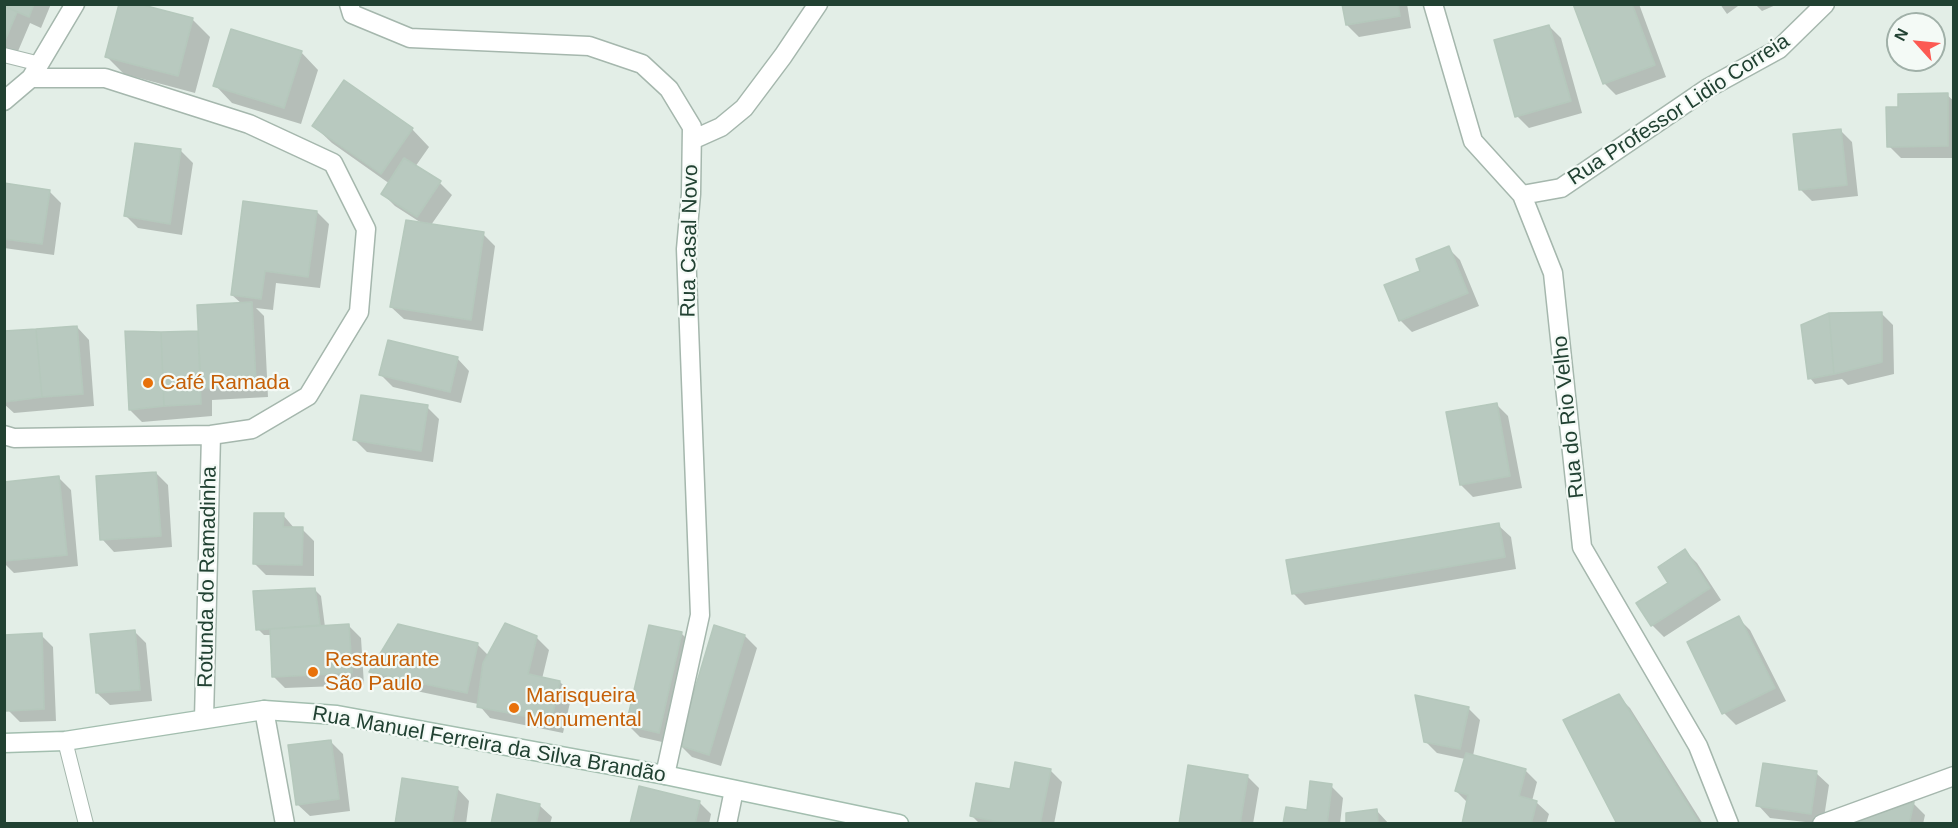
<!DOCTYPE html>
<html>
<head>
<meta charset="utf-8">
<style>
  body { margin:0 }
  #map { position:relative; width:1958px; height:828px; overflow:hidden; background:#e3eee7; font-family:Helvetica,sans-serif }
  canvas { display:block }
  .frame { position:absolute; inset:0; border:6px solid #214132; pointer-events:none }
  .north { position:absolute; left:1886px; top:12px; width:60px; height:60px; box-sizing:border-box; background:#f4faf6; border:2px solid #a0b0a8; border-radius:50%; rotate:297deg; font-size:16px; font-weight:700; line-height:24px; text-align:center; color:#214132 }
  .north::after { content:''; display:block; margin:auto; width:21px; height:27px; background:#fc5a53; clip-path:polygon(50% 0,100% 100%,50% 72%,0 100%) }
</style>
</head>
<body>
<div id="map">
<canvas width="1958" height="828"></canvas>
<div class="frame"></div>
<div class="north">N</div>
</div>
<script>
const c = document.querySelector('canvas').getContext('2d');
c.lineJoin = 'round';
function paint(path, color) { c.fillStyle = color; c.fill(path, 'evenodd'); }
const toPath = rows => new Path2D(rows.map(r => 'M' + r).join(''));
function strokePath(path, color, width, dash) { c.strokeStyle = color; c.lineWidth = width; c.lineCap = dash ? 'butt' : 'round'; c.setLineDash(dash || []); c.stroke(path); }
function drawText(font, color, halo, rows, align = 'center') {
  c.font = font + ' Helvetica,sans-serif'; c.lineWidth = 4.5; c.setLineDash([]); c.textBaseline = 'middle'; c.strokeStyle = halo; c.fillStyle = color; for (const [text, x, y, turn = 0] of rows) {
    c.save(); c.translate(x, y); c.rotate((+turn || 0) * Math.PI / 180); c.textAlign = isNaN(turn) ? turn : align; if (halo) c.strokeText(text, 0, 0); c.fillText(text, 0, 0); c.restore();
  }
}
const shadow = toPath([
  [4,4,51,4,41,28,30,23,13,63,4,60],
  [133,4,193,20,210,37,195,93,124,74,107,57],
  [1343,4,1407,4,1411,28,1359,37,1347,25],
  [1575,4,1639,4,1666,77,1616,95,1604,83],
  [1720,4,1738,4,1738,6,1727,14],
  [1755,4,1778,4,1762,11],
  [1549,26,1561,38,1582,113,1529,128,1517,116],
  [301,52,318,70,301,124,232,103,215,85],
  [1947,95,1954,101,1954,158,1901,158,1889,146],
  [314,126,412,129,429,147,415,167,440,183,452,195,431,225,483,234,495,246,483,331,404,319,391,307,423,224,395,206,383,194,390,184,332,143],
  [1840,130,1852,142,1858,196,1812,201,1800,189],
  [181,151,193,163,182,235,138,228,126,216],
  [4,185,49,191,61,203,54,255,4,248],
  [317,212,329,224,320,288,276,283,273,310,256,308,264,316,268,397,212,400,212,416,142,422,130,410,126,333,199,332,242,304,232,295],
  [1448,248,1460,260,1479,306,1412,332,1400,320,1422,272],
  [1881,313,1893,325,1894,374,1848,385,1842,379,1815,384,1810,378],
  [77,327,89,340,94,406,14,413,4,404,4,332],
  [457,358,469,371,461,403,393,387,381,375],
  [1496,404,1508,416,1522,488,1473,497,1461,485],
  [427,407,439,419,433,462,367,452,355,440],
  [156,473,168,485,172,547,114,552,102,539],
  [59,478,71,490,78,566,14,573,4,563,4,484],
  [283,515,295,529,302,529,314,541,314,576,266,575,254,563],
  [1498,525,1511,537,1516,569,1305,605,1293,593],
  [1685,551,1697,563,1721,600,1664,637,1652,625],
  [315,590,321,596,325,627,349,626,361,638,364,685,285,688,273,676,271,635,264,635,258,629],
  [1738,618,1750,630,1786,701,1736,725,1724,713],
  [134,631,146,643,152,701,110,705,97,693],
  [681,633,693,645,671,744,640,737,628,725],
  [41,635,53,647,56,721,20,722,8,710],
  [745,636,757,648,721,766,692,757,680,745],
  [537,638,549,650,542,679,560,682,572,694,563,733,490,718,478,704,383,684,371,672,477,644,489,656],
  [1618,696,1630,708,1703,824,1619,824],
  [1468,708,1480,720,1473,756,1525,770,1537,782,1532,801,1536,802,1549,814,1546,824,1463,824,1468,803,1456,791,1465,759,1437,753,1425,741],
  [330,741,343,754,350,811,310,816,297,804],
  [1050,770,1062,782,1054,824,980,824,971,815],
  [1816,773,1829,785,1823,824,1770,818,1758,805],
  [1247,776,1259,788,1253,824,1180,824],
  [1331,786,1343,798,1340,824,1285,824,1308,811],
  [457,788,469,801,466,824,396,824],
  [699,802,711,814,709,824,631,824],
  [1913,803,1925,815,1923,824,1851,824],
  [539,805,552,817,550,824,493,824],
  [1377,811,1389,824,1347,824]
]);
const building = toPath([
  [4,4,34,4,29,17,4,6,4,4],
  [119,4,139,4,193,18,178,76,105,57,119,4],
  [1342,4,1398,4,1400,16,1346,25,1342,4],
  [1573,4,1632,4,1655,65,1603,84,1573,4],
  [4,6,17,12,4,43,4,6],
  [1549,25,1571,101,1515,117,1494,40,1549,25],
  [231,29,302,51,284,108,213,86,231,29],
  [344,80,413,128,381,174,312,126,344,80],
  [1948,93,1948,146,1887,147,1886,107,1898,107,1898,94,1948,93],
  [1841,129,1847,185,1799,190,1793,134,1841,129],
  [135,143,181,149,170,224,124,216,135,143],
  [404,158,441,181,417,217,381,194,404,158],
  [4,183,50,190,42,244,4,239,4,183],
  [243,201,317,211,308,277,265,271,261,299,231,295,243,201],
  [406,220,484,232,471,320,390,307,406,220],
  [1449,246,1468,293,1399,321,1384,285,1420,271,1416,259,1449,246],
  [252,302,256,385,201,388,197,305,252,302],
  [1882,312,1882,362,1834,374,1829,313,1882,312],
  [1829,313,1834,374,1808,379,1801,325,1829,313],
  [77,326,83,394,42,397,36,329,77,326],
  [36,329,42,397,4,402,4,331,36,329],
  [125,331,161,332,164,406,129,410,125,331],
  [198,331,201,404,164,406,161,332,198,331],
  [388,340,458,357,450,392,379,375,388,340],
  [361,395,428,405,421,451,353,440,361,395],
  [1497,403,1510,476,1460,485,1446,412,1497,403],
  [156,472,161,536,100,540,96,476,156,472],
  [59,476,67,555,4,561,4,482,59,476],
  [254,513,284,513,283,527,303,527,302,565,253,564,254,513],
  [1499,523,1505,557,1292,594,1286,560,1499,523],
  [1685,549,1710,588,1651,626,1636,603,1668,583,1658,567,1685,549],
  [315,588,320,625,256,630,253,591,315,588],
  [1739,616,1775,688,1722,714,1687,642,1739,616],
  [505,623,537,636,528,674,560,681,551,721,477,707,483,663,505,623],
  [349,624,352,673,272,677,270,629,349,624],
  [398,624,478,643,467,693,369,672,398,624],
  [649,625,682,632,659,733,626,725,649,625],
  [714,625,745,635,709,755,678,745,714,625],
  [135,630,140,690,96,693,90,634,135,630],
  [42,633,44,709,6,711,4,635,42,633],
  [1619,694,1698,821,1689,824,1617,824,1563,720,1619,694],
  [1415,695,1469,707,1460,749,1424,742,1415,695],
  [331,740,339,799,296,805,288,745,331,740],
  [1466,753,1526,769,1519,796,1537,801,1531,824,1462,824,1468,795,1455,791,1466,753],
  [1015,762,1051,769,1040,824,1008,824,970,816,976,783,1010,789,1015,762],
  [1763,763,1817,771,1811,814,1756,806,1763,763],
  [1188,765,1248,775,1240,824,1179,824,1188,765],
  [402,778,458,787,452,824,395,824,402,778],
  [1310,781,1332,784,1327,824,1283,824,1286,807,1307,810,1310,781],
  [639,786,700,801,695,824,630,824,639,786],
  [497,794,540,804,536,824,491,824,497,794],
  [1914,802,1909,824,1850,824,1850,822,1914,802],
  [1377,809,1378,824,1346,824,1346,813,1377,809]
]);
const service = toPath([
  [4,55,40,64],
  [65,741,86,824]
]);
const minor = toPath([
  [349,4,352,14,410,38,589,46,642,64,669,89,692,127,691,194,686,249,700,615,665,775],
  [1433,4,1473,141,1522,195,1553,273,1582,547,1698,746,1729,824],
  [31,78,75,4],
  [4,101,31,78,105,78,249,124,333,163,366,229,359,312,308,396,252,429,211,435,14,438,4,435],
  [692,140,721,127,744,108,783,56,818,4],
  [1522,195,1561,188,1708,88,1779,49,1825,4],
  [264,710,285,824],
  [204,719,211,435],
  [727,824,734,790],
  [1822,824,1954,776]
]);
const secondary = toPath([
  [4,743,65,741,264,710,337,715,665,775,899,824]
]);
const markers = [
  [148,383,6,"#e8710a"],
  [313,672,6,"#e8710a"],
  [514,708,6,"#e8710a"]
];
const streetNames = [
  ["Rua Professor Lidio Correia",1679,110,-33],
  ["Rua Casal Novo",690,241,-89],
  ["Rua do Rio Velho",1569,417,-96],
  ["Rotunda do Ramadinha",208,577,-89],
  ["Rua Manuel Ferreira da Silva Brandão",489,745,10]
];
const foodNames = [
  ["Café Ramada",160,383],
  ["Restaurante",325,660],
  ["São Paulo",325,684],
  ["Marisqueira",526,696],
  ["Monumental",526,720]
];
paint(shadow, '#0003');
paint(building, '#b8c9bf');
strokePath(building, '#b5c8bc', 1.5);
strokePath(service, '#a5b7ad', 16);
strokePath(minor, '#a5b7ad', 21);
strokePath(secondary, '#a3beaf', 21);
strokePath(service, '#fff', 14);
strokePath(minor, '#fff', 18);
strokePath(secondary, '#fff', 18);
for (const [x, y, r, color] of markers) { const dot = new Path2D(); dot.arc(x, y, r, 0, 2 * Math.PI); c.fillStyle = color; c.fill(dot); strokePath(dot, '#f4faf6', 2); }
drawText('21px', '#214132', '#f4faf6', streetNames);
drawText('21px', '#c56008', '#f4faf6', foodNames, 'left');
</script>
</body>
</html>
